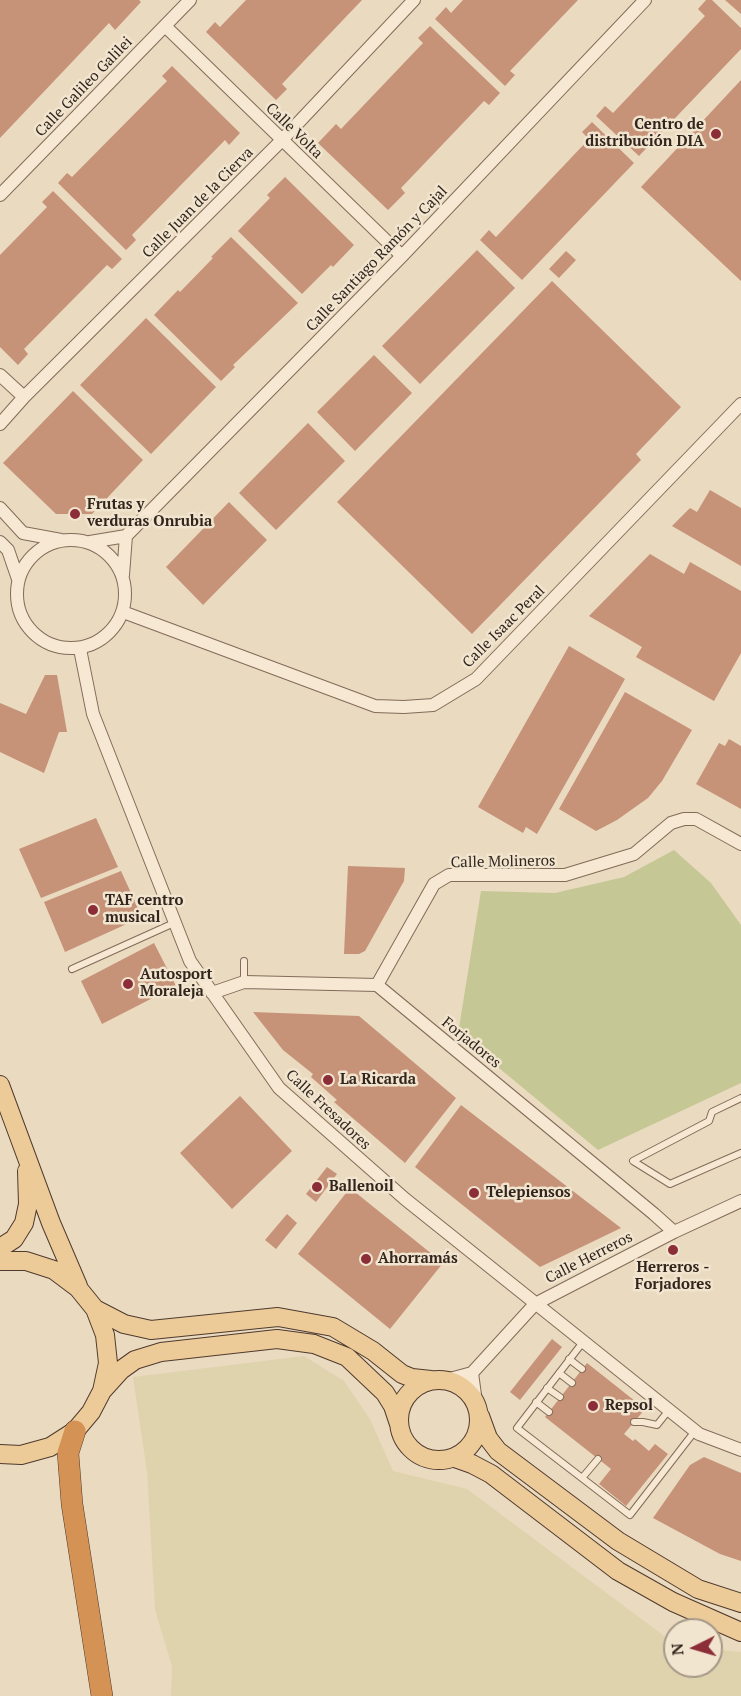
<!DOCTYPE html>
<html>
<head>
<meta charset="utf-8">
<style>
  body { margin:0 }
  #map { position:relative; width:741px; height:1696px; overflow:hidden; background:#eadac0; font-family:"PT Serif",serif }
  canvas { display:block }
  .north { position:absolute; left:663px; top:1618px; width:60px; height:60px; box-sizing:border-box; background:#f2e5cf; border:2px solid #a59888; border-radius:50%; rotate:265deg; font-size:16px; font-weight:700; line-height:24px; text-align:center; color:#32251d }
  .north::after { content:''; display:block; margin:auto; width:21px; height:27px; background:#8c2e37; clip-path:polygon(50% 0,100% 100%,50% 72%,0 100%) }
</style>
</head>
<body>
<div id="map">
<canvas width="741" height="1696"></canvas>
<div class="north">N</div>
</div>
<script>
const c = document.querySelector('canvas').getContext('2d');
c.lineJoin = 'round';
function paint(path, color) { c.fillStyle = color; c.fill(path, 'evenodd'); }
const toPath = rows => new Path2D(rows.map(r => 'M' + r).join(''));
function strokePath(path, color, width, dash) { c.strokeStyle = color; c.lineWidth = width; c.lineCap = dash ? 'butt' : 'round'; c.setLineDash(dash || []); c.stroke(path); }
function drawText(font, color, halo, rows, align = 'center') {
  c.font = font + ' "PT Serif",serif'; c.lineWidth = 5; c.setLineDash([]); c.textBaseline = 'middle'; c.strokeStyle = halo; c.fillStyle = color; for (const [text, x, y, turn = 0] of rows) {
    c.save(); c.translate(x, y); c.rotate((+turn || 0) * Math.PI / 180); c.textAlign = isNaN(turn) ? turn : align; if (halo) c.strokeText(text, 0, 0); c.fillText(text, 0, 0); c.restore();
  }
}
const farmland = toPath([
  [304,1356,344,1381,370,1419,393,1471,467,1489,675,1644,675,1666,711,1666,711,1649,741,1652,741,1696,171,1696,172,1666,155,1610,147,1472,133,1377]
]);
const green = toPath([
  [674,850,711,883,741,925,741,1083,598,1150,458,1034,481,891,555,893,624,877]
]);
const building = toPath([
  [0,0,139,0,141,2,115,30,109,23,0,138],
  [246,0,362,0,282,84,287,89,276,100,206,32,215,22,220,27],
  [463,0,578,0,510,71,515,75,505,86,435,19,446,7,451,13],
  [706,0,712,0,741,28,741,49,639,156,596,116,605,106,613,113,705,16,698,9],
  [725,0,741,0,741,14],
  [430,26,500,93,489,105,484,101,401,188,405,193,388,210,318,143,336,124,341,129,423,43,418,38],
  [172,66,240,133,229,145,225,140,132,235,136,240,126,250,58,183,67,173,72,177,167,81,162,76],
  [741,80,741,281,641,187],
  [592,122,634,163,522,280,480,240,489,230,496,237,589,139,582,132],
  [285,177,354,245,333,267,331,265,302,294,238,231,270,198,267,195],
  [53,191,122,259,112,269,107,265,24,349,28,354,18,365,0,347,0,255,47,207,42,202],
  [231,237,298,303,233,365,235,367,221,381,154,315,178,290,180,292,213,258,211,257],
  [477,250,515,288,420,384,382,346],
  [566,251,576,260,559,278,549,269],
  [552,281,681,407,636,454,641,460,472,634,337,502],
  [146,318,216,387,151,454,80,385],
  [374,355,412,393,355,451,317,412],
  [73,391,143,460,92,514,56,514,3,463],
  [308,423,345,461,276,530,239,493],
  [710,490,741,508,741,566,672,526,690,508,697,512],
  [229,502,267,540,203,605,166,567],
  [650,554,684,574,690,562,741,591,741,653,714,701,636,657,642,647,589,616],
  [569,646,625,679,537,834,526,827,523,833,478,807],
  [45,675,57,675,67,732,59,732,44,773,0,752,0,703,26,714],
  [625,692,692,730,662,781,648,798,617,820,596,831,559,809],
  [729,739,741,746,741,809,696,784,719,743,725,746],
  [96,818,118,867,41,898,19,849],
  [348,866,405,868,404,881,365,951,359,954,344,954],
  [121,871,142,917,65,952,44,902],
  [154,943,176,986,102,1024,81,981],
  [253,1012,359,1016,456,1098,405,1163,334,1102,337,1100,311,1077,313,1074,283,1050],
  [240,1096,292,1151,232,1209,180,1153],
  [461,1105,621,1228,540,1267,415,1167],
  [327,1167,337,1174,316,1202,306,1194],
  [350,1188,443,1263,390,1329,298,1254],
  [287,1214,297,1223,276,1249,265,1240],
  [552,1339,562,1347,520,1400,510,1392],
  [587,1363,645,1409,624,1434,633,1441,635,1439,649,1451,655,1444,668,1454,626,1506,599,1484,611,1469,545,1417],
  [704,1457,741,1473,741,1561,720,1554,653,1518,690,1465]
]);
const service = toPath([
  [244,961,244,982],
  [72,969,174,923],
  [741,1098,712,1112,709,1121,633,1161,670,1184,741,1153],
  [583,1342,517,1428,630,1515,695,1431],
  [569,1359,582,1369],
  [559,1373,572,1383],
  [547,1388,560,1397],
  [536,1402,549,1412],
  [634,1422,643,1422,657,1425,669,1410],
  [582,1478,598,1459]
]);
const minor = toPath([
  [165,26,402,256],
  [0,195,190,0],
  [0,375,24,397],
  [0,424,24,397,282,140,414,0],
  [0,508,23,533,61,540],
  [126,536,402,256,645,0],
  '17 594a54 54 0 1 1 108 0a54 54 0 1 1-108 0Z',
  [0,542,8,550,18,579],
  [90,542,126,536,123,575],
  [123,612,375,706,404,707,433,705,476,679,741,404],
  [80,649,93,714,190,961,279,1088,405,1199,699,1434,741,1450],
  [377,985,434,884,449,875,565,875,634,854,671,823,684,819,696,819,741,844],
  [212,993,244,982,377,985,654,1214,674,1232],
  [472,1373,535,1304,674,1232,741,1201],
  [472,1373,476,1402],
  [446,1380,472,1373]
]);
const primary = toPath([
  [0,1085,51,1223,78,1286],
  [0,1248,14,1239,24,1223,28,1204,27,1171],
  [0,1261,26,1261,54,1270,78,1288,95,1309,105,1335,108,1363,102,1391,91,1412,75,1431,50,1447,21,1455,0,1454],
  [95,1309,124,1324,151,1330,278,1317,333,1327,373,1351,402,1374,412,1378,431,1380],
  '399 1420a40 40 0 1 1 80 0a40 40 0 1 1-80 0Z',
  [102,1391,121,1370,135,1360,161,1352,277,1339,314,1344,347,1357,385,1393,393,1406,399,1424],
  [480,1416,488,1438,498,1451,618,1541,698,1589,741,1603],
  [455,1458,472,1464,491,1474,618,1571,673,1602,741,1632]
]);
const motorway = toPath([
  [75,1431,68,1453,72,1504,102,1696]
]);
const markers = [
  [716,134,6,"#8c2e37"],
  [75,514,6,"#8c2e37"],
  [93,910,6,"#8c2e37"],
  [128,984,6,"#8c2e37"],
  [328,1080,6,"#8c2e37"],
  [317,1187,6,"#8c2e37"],
  [474,1193,6,"#8c2e37"],
  [673,1250,6,"#8c2e37"],
  [366,1259,6,"#8c2e37"],
  [593,1406,6,"#8c2e37"]
];
const streetNames = [
  ["Calle Galileo Galilei",84,87,-46],
  ["Calle Volta",294,131,44],
  ["Calle Juan de la Cierva",198,203,-45],
  ["Calle Santiago Ramón y Cajal",377,259,-46],
  ["Calle Isaac Peral",504,627,-45],
  ["Calle Molineros",503,862,-1],
  ["Forjadores",471,1043,39],
  ["Calle Fresadores",328,1110,43],
  ["Calle Herreros",589,1258,-27]
];
const poiNames = [
  ["Centro de",704,125,"right"],
  ["distribución DIA",704,142,"right"],
  ["Frutas y",87,505],
  ["verduras Onrubia",87,522],
  ["TAF centro",105,901],
  ["musical",105,918],
  ["Autosport",140,975],
  ["Moraleja",140,992],
  ["La Ricarda",340,1080],
  ["Ballenoil",329,1187],
  ["Telepiensos",486,1193],
  ["Ahorramás",378,1259],
  ["Herreros -",673,1268,"center"],
  ["Forjadores",673,1285,"center"],
  ["Repsol",605,1406]
];
paint(farmland, '#dfd3ae');
paint(green, '#c5c795');
paint(building, '#c69278');
strokePath(service, '#826b59', 8);
strokePath(minor, '#826b59', 14);
strokePath(primary, '#4f3a2e', 20);
strokePath(motorway, '#4f3a2e', 22);
strokePath(service, '#f6e8d2', 6);
strokePath(minor, '#f6e8d2', 12);
strokePath(primary, '#eccb99', 18);
strokePath(motorway, '#d59255', 21);
for (const [x, y, r, color] of markers) { const dot = new Path2D(); dot.arc(x, y, r, 0, 2 * Math.PI); c.fillStyle = color; c.fill(dot); strokePath(dot, '#f2e5cf', 2); }
drawText('15px', '#32251d', '#f2e5cf', streetNames);
drawText('bold 15px', '#32251d', '#f2e5cf', poiNames, 'left');
</script>
</body>
</html>
